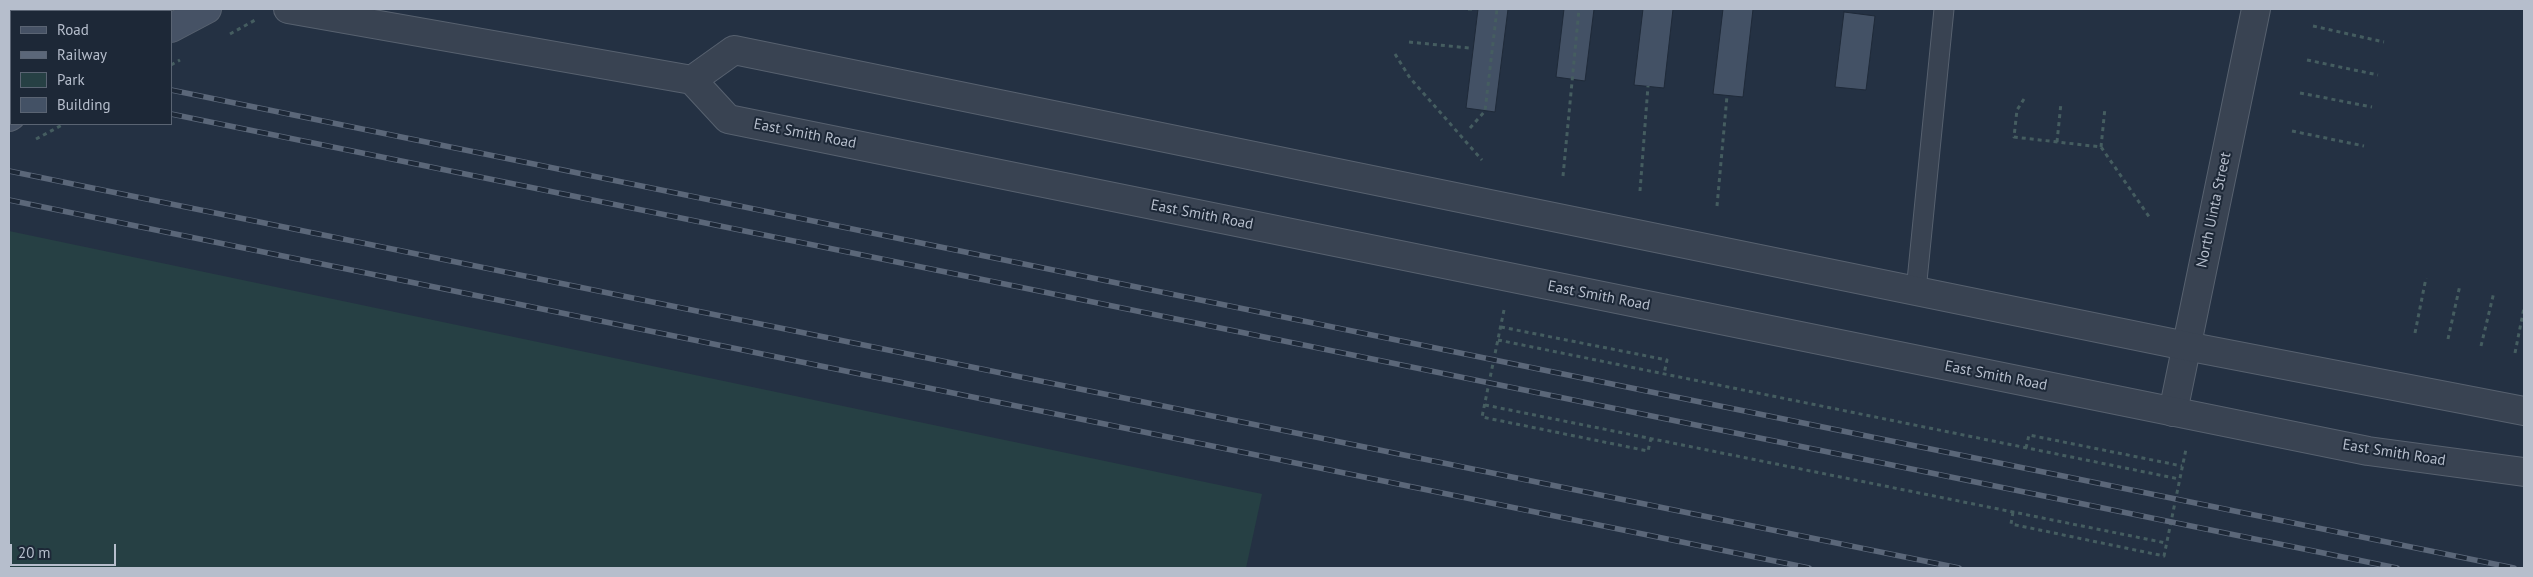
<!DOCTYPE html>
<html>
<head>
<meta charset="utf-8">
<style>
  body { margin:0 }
  #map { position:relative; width:2533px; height:577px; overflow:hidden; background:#243143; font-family:"PT Sans",sans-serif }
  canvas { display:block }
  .frame { position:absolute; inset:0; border:10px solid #b6becc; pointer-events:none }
  .legend { position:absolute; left:10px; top:10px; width:162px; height:115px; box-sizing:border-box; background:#1d2837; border:1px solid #5a6473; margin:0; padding:6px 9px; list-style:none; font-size:15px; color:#b6becc }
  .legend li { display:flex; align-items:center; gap:10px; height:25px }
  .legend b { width:25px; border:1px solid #5a6473 }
  .scale { position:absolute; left:10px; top:544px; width:106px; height:22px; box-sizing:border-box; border:2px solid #b6becc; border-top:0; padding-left:6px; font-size:15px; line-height:18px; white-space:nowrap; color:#b6becc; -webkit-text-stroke:4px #1d2837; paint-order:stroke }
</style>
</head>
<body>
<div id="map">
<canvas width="2533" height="577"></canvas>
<div class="frame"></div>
<ul class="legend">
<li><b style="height:6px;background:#465265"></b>Road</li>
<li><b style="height:6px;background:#5b6779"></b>Railway</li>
<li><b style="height:14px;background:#264044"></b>Park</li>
<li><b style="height:14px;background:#435165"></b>Building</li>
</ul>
<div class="scale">20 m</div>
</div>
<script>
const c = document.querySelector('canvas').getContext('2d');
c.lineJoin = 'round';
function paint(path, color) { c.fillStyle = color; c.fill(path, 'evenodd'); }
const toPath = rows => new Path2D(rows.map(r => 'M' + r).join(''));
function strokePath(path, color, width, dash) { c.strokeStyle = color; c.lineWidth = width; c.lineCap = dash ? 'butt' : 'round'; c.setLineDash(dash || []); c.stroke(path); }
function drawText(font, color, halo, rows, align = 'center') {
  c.font = font + ' "PT Sans",sans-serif'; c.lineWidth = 4; c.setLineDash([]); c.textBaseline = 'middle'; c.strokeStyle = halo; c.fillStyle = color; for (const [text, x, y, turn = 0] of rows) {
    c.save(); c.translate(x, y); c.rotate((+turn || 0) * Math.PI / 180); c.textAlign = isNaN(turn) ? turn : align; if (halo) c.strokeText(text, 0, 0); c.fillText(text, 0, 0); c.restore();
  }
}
const green = toPath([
  [9,231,1262,494,1246,568,9,568]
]);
const building = toPath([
  [1478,9,1508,9,1495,112,1466,108,1478,9],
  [1564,9,1594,9,1585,81,1556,77,1564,9],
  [1643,9,1673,9,1664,88,1634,85,1643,9],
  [1723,9,1753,9,1743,97,1713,94,1723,9],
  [1844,12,1875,16,1866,90,1835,87,1844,12]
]);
const path = toPath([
  [1468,9,1473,9],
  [38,11,43,9],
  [2313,26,2384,42],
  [230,34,257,19],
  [1409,42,1469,48],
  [1395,54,1410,78,1482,160],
  [2307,60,2378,75],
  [171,65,180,60],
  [2300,93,2372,107],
  [2024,99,2017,110,2014,137,2101,147,2150,218],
  [1470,128,1485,111,1497,9],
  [2292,131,2364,146],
  [36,139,64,124],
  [2057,142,2061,103],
  [2101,147,2105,108],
  [1563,176,1579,9],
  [1640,191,1648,86],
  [1717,206,1727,96],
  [1504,310,1482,417,1648,451,1651,438],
  [1501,327,1667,360,1664,374],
  [2415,333,2426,278],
  [2448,339,2460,285],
  [1498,340,2179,479],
  [2481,346,2494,292],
  [2515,353,2524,308],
  [1485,405,2166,543],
  [2026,448,2029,435,2182,466],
  [2013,512,2011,524,2164,556,2186,449]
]);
const service = toPath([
  [1916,291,1944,9]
]);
const minor = toPath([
  [2173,412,2256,9]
]);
const tertiary = toPath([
  [288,9,692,80,728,119,2368,451,2524,472],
  [692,80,734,50,2186,346,2524,411]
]);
const secondary = toPath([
  [103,11,107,9],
  [171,28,207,9],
  [9,62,11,61],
  [9,117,11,116]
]);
const rail = toPath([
  [9,57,11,58],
  [9,81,11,81],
  [171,90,2514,568],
  [171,114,2397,568],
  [9,171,1959,568],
  [9,200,1809,568]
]);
const streetNames = [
  ["East Smith Road",805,134,11],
  ["North Uinta Street",2214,210,-78],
  ["East Smith Road",1202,215,11],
  ["East Smith Road",1599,296,11],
  ["East Smith Road",1996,376,11],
  ["East Smith Road",2394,453,9]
];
paint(green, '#264044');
paint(building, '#435165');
strokePath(building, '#1f2a39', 1);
strokePath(service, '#57616f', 21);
strokePath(minor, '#57616f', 30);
strokePath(tertiary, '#57616f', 30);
strokePath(secondary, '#57616f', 30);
strokePath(path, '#455d60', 3, [4, 4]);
strokePath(service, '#394352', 19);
strokePath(minor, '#394352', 28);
strokePath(tertiary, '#394352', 28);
strokePath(secondary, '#465265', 28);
strokePath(rail, '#5b6779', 5.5);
strokePath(rail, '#1d2837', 4, [11]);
drawText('15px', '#b6becc', '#1d2837', streetNames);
</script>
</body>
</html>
